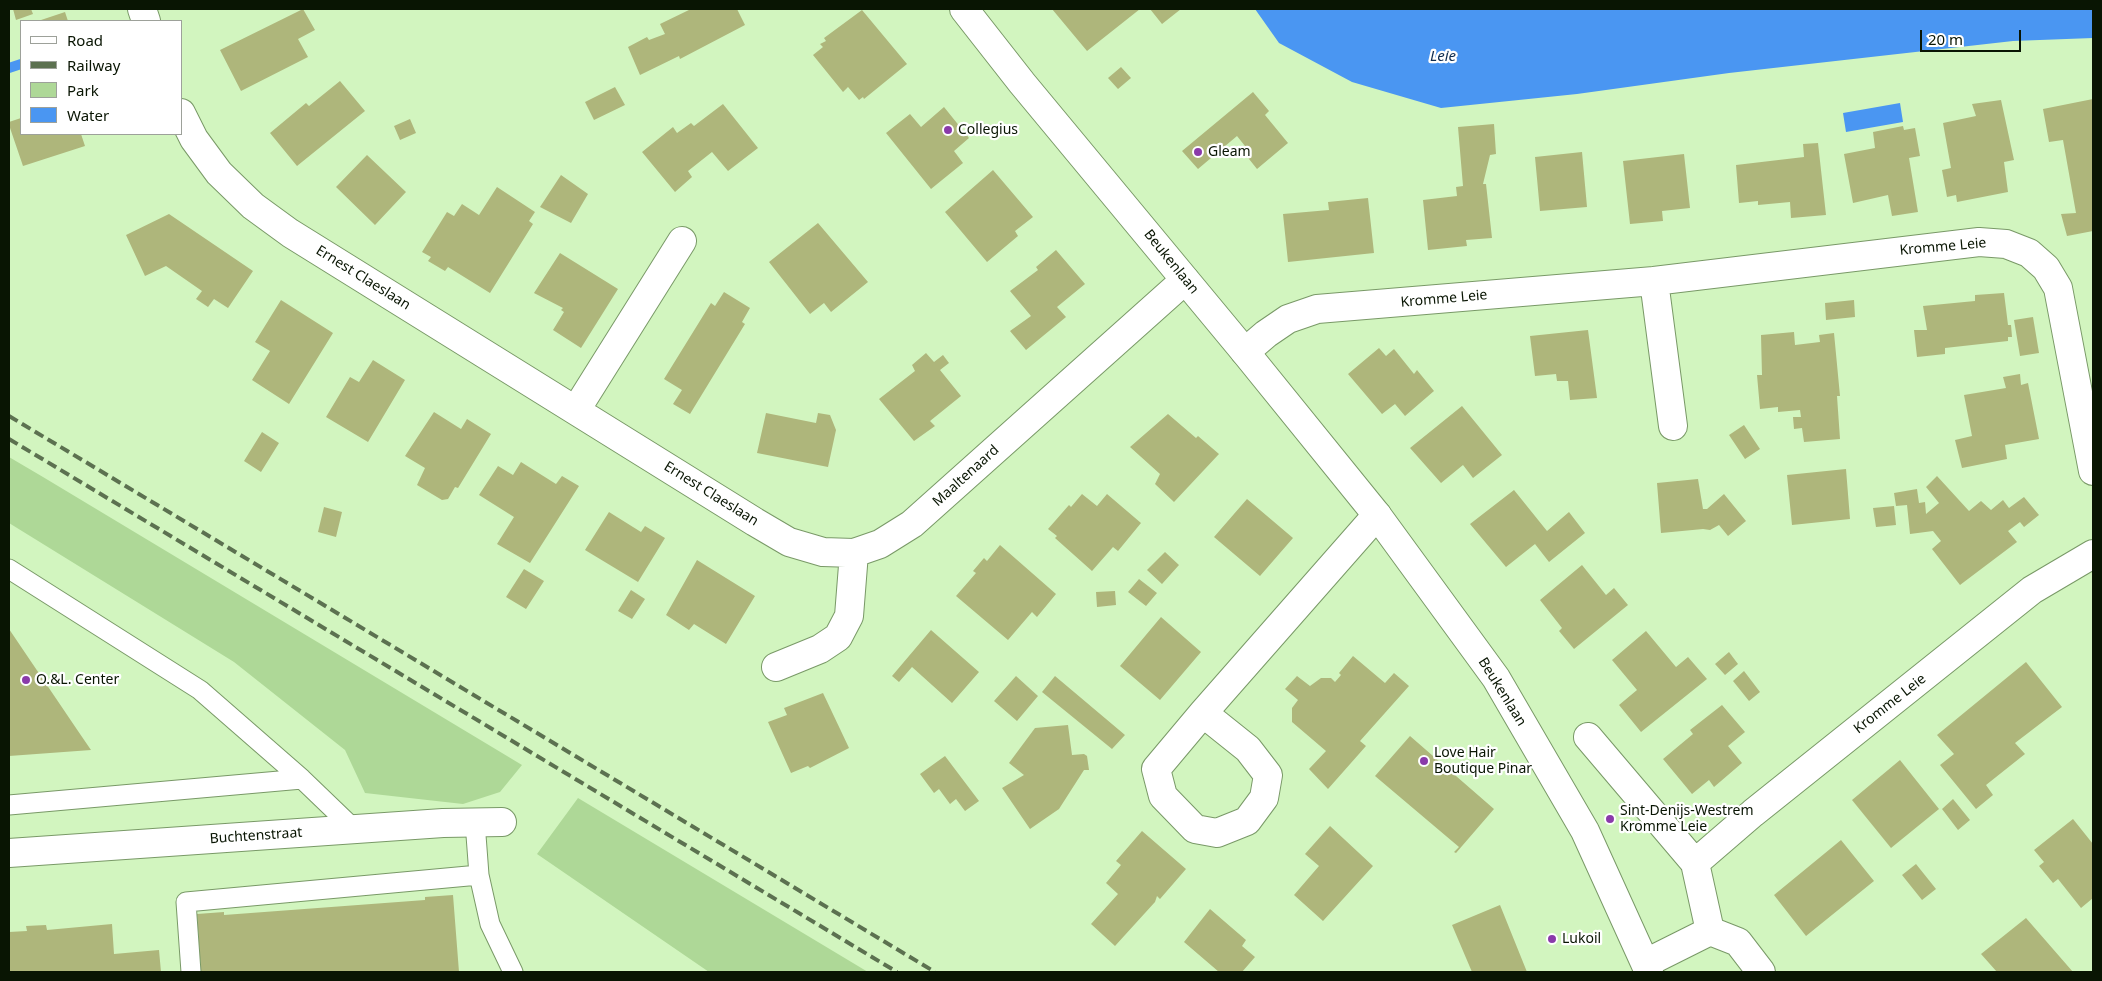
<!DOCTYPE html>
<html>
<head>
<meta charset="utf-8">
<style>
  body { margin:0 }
  #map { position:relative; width:2102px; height:981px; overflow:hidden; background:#d2f5bf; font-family:"Noto Sans",sans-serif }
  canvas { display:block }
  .frame { position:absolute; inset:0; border:10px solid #091503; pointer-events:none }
  .legend { position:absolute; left:20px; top:20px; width:162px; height:115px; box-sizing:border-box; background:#fff; border:1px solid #9da19a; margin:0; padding:6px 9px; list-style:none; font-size:15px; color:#091503 }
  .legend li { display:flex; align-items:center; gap:10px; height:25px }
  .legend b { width:25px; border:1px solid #9da19a }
  .scale { position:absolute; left:1920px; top:30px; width:101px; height:22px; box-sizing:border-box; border:2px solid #091503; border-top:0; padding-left:6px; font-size:15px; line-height:18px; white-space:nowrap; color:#091503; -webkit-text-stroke:4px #fff; paint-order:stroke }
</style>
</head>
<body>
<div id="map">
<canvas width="2102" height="981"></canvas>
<div class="frame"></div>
<ul class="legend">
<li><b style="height:6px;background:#fff"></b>Road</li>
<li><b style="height:6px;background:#5c7150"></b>Railway</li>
<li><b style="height:14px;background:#aed897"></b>Park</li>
<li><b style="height:14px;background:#4a96f2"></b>Water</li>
</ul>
<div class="scale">20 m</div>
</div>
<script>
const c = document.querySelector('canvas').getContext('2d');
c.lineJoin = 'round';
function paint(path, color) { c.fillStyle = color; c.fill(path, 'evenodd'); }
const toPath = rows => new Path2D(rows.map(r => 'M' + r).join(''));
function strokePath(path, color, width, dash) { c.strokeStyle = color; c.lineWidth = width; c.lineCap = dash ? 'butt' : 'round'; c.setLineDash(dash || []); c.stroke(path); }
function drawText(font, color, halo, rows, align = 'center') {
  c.font = font + ' "Noto Sans",sans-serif'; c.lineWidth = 4.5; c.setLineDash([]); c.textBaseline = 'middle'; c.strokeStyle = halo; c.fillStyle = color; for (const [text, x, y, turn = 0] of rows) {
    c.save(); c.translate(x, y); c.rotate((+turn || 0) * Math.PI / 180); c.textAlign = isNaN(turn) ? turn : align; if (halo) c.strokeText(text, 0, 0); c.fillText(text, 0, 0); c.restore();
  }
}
const green = toPath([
  [9,457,43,477,522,765,500,792,463,804,365,793,345,750,234,662,9,523],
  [578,798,868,972,709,972,537,854]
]);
const water = toPath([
  [1255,9,2093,9,2093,38,2013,41,1729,73,1577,94,1441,108,1352,82,1279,43],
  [1900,103,1903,122,1846,132,1843,113]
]);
const stream = toPath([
  [9,68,21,64]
]);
const building = toPath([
  [13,9,31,9,33,14,16,20],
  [303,9,315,30,298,39,308,57,241,91,220,50],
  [691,9,737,9,745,25,680,59,679,56,640,75,628,47,647,37,649,40,665,34,660,24],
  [1052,9,1140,9,1087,51],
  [1150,9,1181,9,1162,24],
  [862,10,907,64,864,99,863,97,859,100,848,87,843,92,813,55,823,47,820,44,826,41,824,38],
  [65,12,68,21,38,21],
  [1121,67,1131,78,1118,89,1108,78],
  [340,81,365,111,297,166,270,133,306,103,309,106],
  [615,87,625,105,594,120,585,102],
  [1253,92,1269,111,1265,115,1288,143,1257,169,1245,154,1249,151,1237,136,1198,169,1182,151],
  [2093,99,2093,231,2067,236,2061,214,2076,213,2063,140,2049,142,2043,109],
  [2001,100,2014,160,2004,162,2008,192,1957,202,1956,195,1947,197,1942,170,1951,168,1943,123,1976,116,1972,104],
  [723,104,758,148,728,171,712,152,688,171,692,177,675,192,642,152,673,127,677,133,691,123,694,126],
  [944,107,969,138,954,151,963,163,931,189,886,133,910,114,921,127],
  [21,118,21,134,81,134,85,146,23,166,9,125,9,122],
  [410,119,416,133,400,140,394,126],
  [1494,124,1496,154,1490,155,1483,184,1486,184,1492,238,1466,240,1467,246,1428,250,1423,200,1457,196,1456,187,1463,186,1458,127],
  [1903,126,1904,130,1915,128,1920,156,1909,158,1918,212,1892,216,1888,195,1853,203,1844,154,1875,148,1873,132],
  [1818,143,1826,215,1791,218,1790,202,1758,205,1758,201,1739,203,1736,165,1804,157,1803,144],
  [1582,152,1587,207,1540,211,1535,157],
  [1684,154,1690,208,1662,211,1663,221,1630,224,1623,161],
  [367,155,406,192,375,225,336,187],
  [993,170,1033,217,1015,231,1018,236,987,262,945,212],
  [561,175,588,194,571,223,540,207],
  [497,187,535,212,529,221,533,224,490,293,448,267,445,271,428,261,431,257,422,252,447,212,454,216,462,204,479,215],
  [1368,198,1374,253,1288,262,1283,214,1329,210,1328,202],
  [169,214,253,271,228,308,214,299,208,307,196,299,202,291,166,266,145,276,126,235],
  [818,223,868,282,831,312,824,303,810,314,769,262],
  [1056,250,1085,284,1057,307,1066,317,1026,350,1010,331,1031,316,1010,291,1038,270,1036,267],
  [560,253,618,289,581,348,553,330,564,312,561,310,563,308,534,293],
  [724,292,750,308,742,322,745,324,690,414,673,404,682,390,664,379,711,303,715,306],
  [2004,293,2008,325,2011,325,2012,337,2008,337,2008,341,1945,348,1945,354,1917,357,1914,330,1927,330,1923,306,1975,301,1975,295],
  [281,300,333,333,289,404,252,380,270,351,255,342],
  [1854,300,1855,317,1826,320,1825,303],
  [2033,317,2039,353,2020,356,2014,320],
  [1588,330,1597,398,1570,400,1568,381,1557,381,1556,374,1535,376,1530,336],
  [1794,332,1795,345,1820,342,1819,335,1834,333,1840,396,1837,396,1840,439,1804,442,1802,428,1794,429,1793,417,1801,417,1800,410,1778,412,1778,407,1760,409,1757,375,1762,375,1761,335],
  [1379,348,1386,356,1394,349,1414,374,1417,370,1434,391,1405,416,1395,404,1382,414,1348,374],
  [926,353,934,362,943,355,949,363,940,370,961,396,930,421,935,426,914,441,879,399,915,371,912,365],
  [373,360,405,380,368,442,326,417,350,377,359,382],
  [2020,374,2021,385,2028,383,2039,439,2005,445,2007,459,1962,468,1955,440,1972,436,1964,395,2006,388,2003,377],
  [1462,406,1502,455,1473,478,1463,465,1441,483,1410,448],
  [434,412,461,429,467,419,491,434,458,488,455,487,448,499,442,500,417,485,425,468,405,456],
  [766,413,816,423,818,413,830,415,836,430,828,467,757,453],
  [1168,414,1196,438,1198,436,1219,454,1174,502,1155,484,1160,474,1130,447],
  [1744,425,1760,449,1745,459,1729,435],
  [262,432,279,443,261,472,244,461],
  [521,462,556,484,562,476,579,486,530,563,497,544,514,517,479,495,498,466,513,475],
  [1846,469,1850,519,1792,525,1787,475],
  [1937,476,1969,511,1981,501,1991,510,2003,500,2009,508,2024,497,2039,515,2024,527,2020,522,2008,531,2017,542,1960,585,1932,549,1941,541,1933,531,1910,534,1907,505,1896,506,1894,493,1917,489,1919,503,1925,502,1926,514,1939,503,1926,487],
  [1698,479,1703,509,1707,509,1724,494,1746,521,1728,536,1719,525,1710,530,1703,529,1661,533,1657,483],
  [1514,490,1547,531,1569,512,1585,533,1549,562,1535,544,1506,567,1470,524],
  [1082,494,1097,506,1107,494,1141,523,1118,551,1113,547,1092,571,1055,538,1057,536,1048,529,1069,505,1071,507],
  [1247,499,1293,538,1260,576,1214,537],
  [1894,506,1896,525,1876,527,1873,508],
  [324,507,342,512,336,537,318,532],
  [609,512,641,532,645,526,665,538,638,582,585,550],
  [1000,545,1056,594,1037,617,1032,612,1008,640,956,596,976,573,973,571,984,558,987,561],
  [1165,552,1179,565,1162,584,1147,570],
  [697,560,755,596,726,644,694,624,689,630,666,615],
  [1582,565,1606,595,1614,588,1628,605,1574,649,1559,631,1562,628,1540,600],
  [524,569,544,581,526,609,506,597],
  [1139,579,1157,593,1146,606,1128,592],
  [631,590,645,599,632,619,618,611],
  [1115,591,1116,605,1097,607,1096,592],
  [1161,617,1201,652,1160,700,1120,666],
  [9,629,78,731,91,750,9,756],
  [931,630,979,672,952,703,912,667,899,682,892,676],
  [1646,631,1676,667,1688,657,1707,679,1641,732,1619,705,1637,690,1612,660],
  [1729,652,1738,664,1725,675,1715,664],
  [1353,656,1385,683,1394,673,1409,686,1360,741,1366,746,1328,789,1309,769,1326,751,1292,722,1292,708,1298,700,1285,689,1297,676,1310,686,1321,678,1331,678,1335,682,1341,675,1339,673],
  [2026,662,2062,707,2015,743,2025,754,1986,785,1993,795,1976,809,1940,765,1954,754,1937,735],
  [1744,671,1760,692,1749,701,1733,681],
  [1016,676,1038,696,1017,721,994,701],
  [1055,676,1125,735,1112,749,1042,692],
  [823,693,849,748,810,768,808,766,791,773,768,722,787,715,784,708],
  [1722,705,1745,732,1728,746,1742,763,1714,787,1709,780,1692,794,1663,759,1693,734,1690,730],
  [1068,725,1072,755,1084,754,1087,756,1089,770,1084,770,1059,809,1030,829,1002,788,1024,775,1009,763,1035,728],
  [1410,736,1494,809,1456,853,1454,852,1459,847,1375,776],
  [945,756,979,801,965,811,956,799,950,804,939,789,934,793,920,774],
  [1900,760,1939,809,1891,848,1852,800],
  [1953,799,1970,820,1958,830,1942,809],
  [2073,819,2093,844,2093,898,2081,908,2058,879,2053,883,2039,866,2044,862,2034,850],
  [1330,826,1373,866,1323,921,1294,895,1319,866,1305,854],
  [1142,831,1186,869,1160,899,1157,896,1155,902,1115,946,1091,924,1118,894,1106,883,1121,865,1116,861],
  [1841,840,1874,881,1806,936,1774,895],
  [1916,864,1936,889,1922,900,1902,875],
  [453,895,459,972,201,972,197,914,224,912,224,915,425,900,425,897],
  [1500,905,1527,972,1472,972,1452,925],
  [1210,909,1246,940,1242,946,1255,957,1242,972,1219,972,1184,942],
  [2026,918,2073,972,1997,972,1981,954],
  [112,924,114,954,159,950,161,972,9,972,9,932,27,931,26,926,46,925,47,930]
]);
const lane = toPath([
  [9,569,200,690,302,779,354,829],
  [9,805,302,779],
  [475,822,479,875,490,924,513,972],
  [191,972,186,902,479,875]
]);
const street = toPath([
  [142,9,146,21],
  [181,113,194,139,219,173,253,206,290,233,755,522,789,542,823,552,854,553,880,544,912,524,1185,280],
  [1654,281,1673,426],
  [1245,352,1266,334,1288,319,1317,309,1654,281,1979,242,2006,244,2029,253,2046,268,2058,288,2093,471],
  [576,410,682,241],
  [776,667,820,649,838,637,849,616,854,553],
  [1203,713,1248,749,1268,775,1264,798,1247,821,1217,833,1195,829,1163,796,1156,769,1203,713,1377,515],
  [1588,737,1695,863,1710,931],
  [9,853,443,823,502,822],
  [1695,863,1753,813,2032,590,2093,554],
  [1710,931,1738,942,1761,972],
  [1646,963,1710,931]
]);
const secondary = toPath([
  [964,9,1022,83,1245,352,1377,515,1496,678,1585,831,1649,972]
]);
const rail = toPath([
  [9,416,935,972],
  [9,439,897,972]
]);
const markers = [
  [948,130,5,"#8a3aaa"],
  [1198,152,5,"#8a3aaa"],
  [26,680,5,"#8a3aaa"],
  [1424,761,5,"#8a3aaa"],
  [1610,819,5,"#8a3aaa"],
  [1552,939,5,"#8a3aaa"]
];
const poiNames = [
  ["Collegius",958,130],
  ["Gleam",1208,152],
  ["O.&L. Center",36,680],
  ["Love Hair",1434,753],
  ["Boutique Pinar",1434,769],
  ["Sint-Denijs-Westrem",1620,811],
  ["Kromme Leie",1620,827],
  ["Lukoil",1562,939]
];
const streetNames = [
  ["Kromme Leie",1943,247,-5],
  ["Beukenlaan",1171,262,51],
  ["Ernest Claeslaan",363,278,32],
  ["Kromme Leie",1444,299,-5],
  ["Maaltenaard",966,476,-42],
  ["Ernest Claeslaan",711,494,32],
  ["Beukenlaan",1502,692,58],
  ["Kromme Leie",1890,704,-38],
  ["Buchtenstraat",256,836,-4]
];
const waterNames = [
  ["Leie",1443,57]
];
paint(green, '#aed897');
paint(water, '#4a96f2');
strokePath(stream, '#4a96f2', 10);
paint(building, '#aeb67b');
strokePath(lane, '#799967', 21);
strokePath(street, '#799967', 30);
strokePath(secondary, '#799967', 30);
strokePath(lane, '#fff', 19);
strokePath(street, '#fff', 28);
strokePath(secondary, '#fff', 28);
strokePath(rail, '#5c7150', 4, [10, 5]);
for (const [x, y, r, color] of markers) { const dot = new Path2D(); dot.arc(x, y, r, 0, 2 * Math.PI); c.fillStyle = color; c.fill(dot); strokePath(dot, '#fff', 2); }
drawText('14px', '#091503', '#fff', poiNames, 'left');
drawText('14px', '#091503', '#fff', streetNames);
drawText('italic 15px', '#0d2b4f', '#fff', waterNames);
</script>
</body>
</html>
